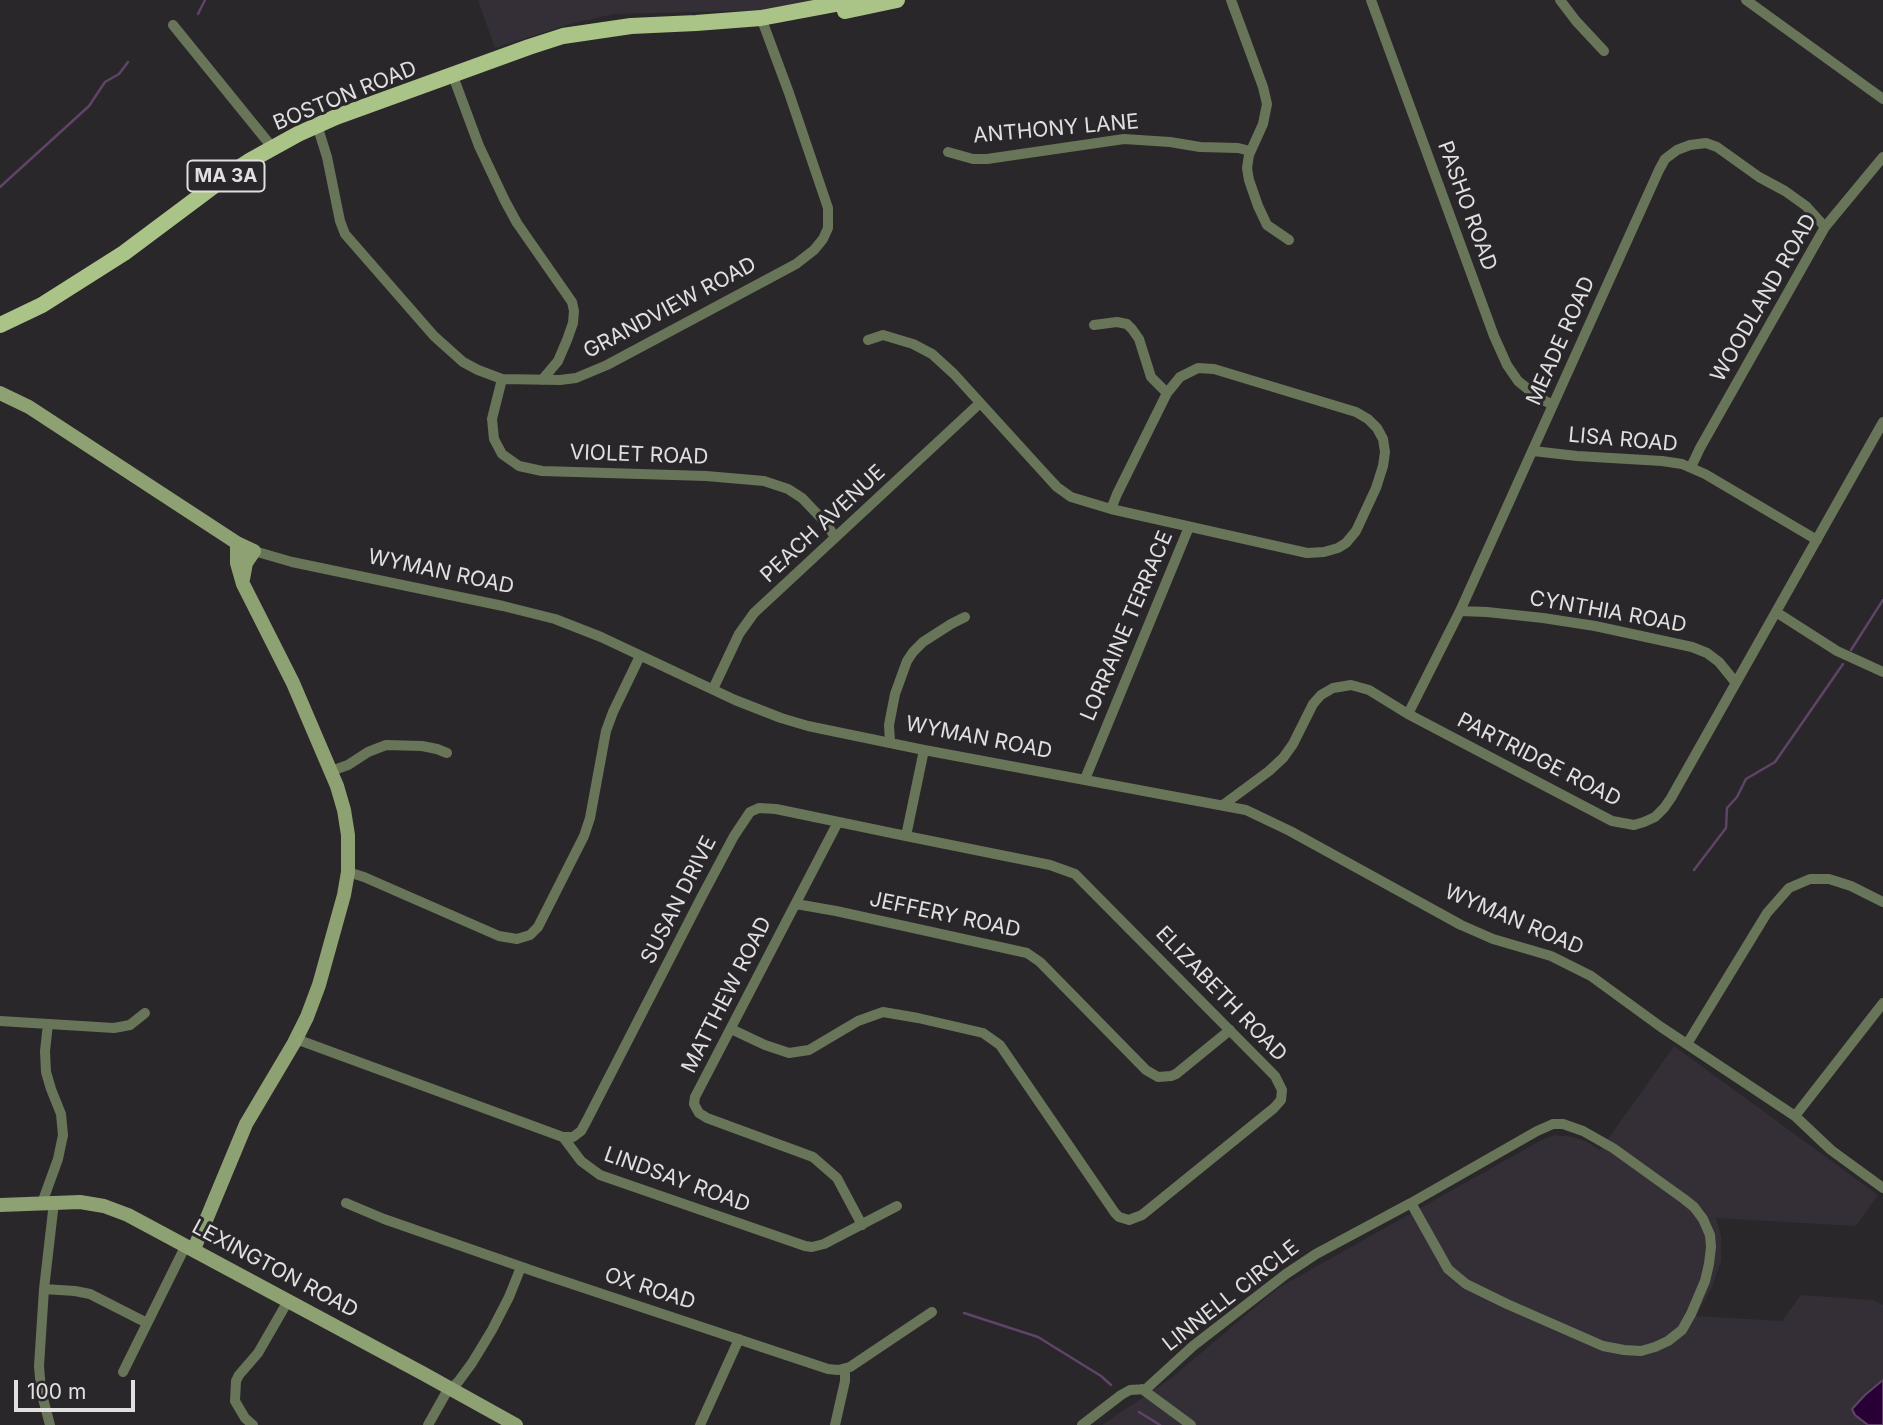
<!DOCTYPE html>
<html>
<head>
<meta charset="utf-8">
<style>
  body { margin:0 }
  #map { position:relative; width:1883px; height:1425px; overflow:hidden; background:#292729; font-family:Inter,sans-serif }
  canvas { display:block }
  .scale { position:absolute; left:14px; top:1380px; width:121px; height:32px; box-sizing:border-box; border:4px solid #e1e0e1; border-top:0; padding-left:9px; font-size:21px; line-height:24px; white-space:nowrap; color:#e1e0e1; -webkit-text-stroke:5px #292729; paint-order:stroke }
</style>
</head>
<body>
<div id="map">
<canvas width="1883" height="1425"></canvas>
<div class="scale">100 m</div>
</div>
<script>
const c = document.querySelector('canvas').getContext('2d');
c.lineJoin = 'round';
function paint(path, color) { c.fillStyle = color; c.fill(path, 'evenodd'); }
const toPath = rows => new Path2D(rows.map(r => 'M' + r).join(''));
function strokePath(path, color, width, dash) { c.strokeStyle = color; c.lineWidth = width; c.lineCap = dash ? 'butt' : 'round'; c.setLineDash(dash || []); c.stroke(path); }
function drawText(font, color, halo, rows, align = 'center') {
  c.font = font + ' Inter,sans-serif'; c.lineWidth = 6; c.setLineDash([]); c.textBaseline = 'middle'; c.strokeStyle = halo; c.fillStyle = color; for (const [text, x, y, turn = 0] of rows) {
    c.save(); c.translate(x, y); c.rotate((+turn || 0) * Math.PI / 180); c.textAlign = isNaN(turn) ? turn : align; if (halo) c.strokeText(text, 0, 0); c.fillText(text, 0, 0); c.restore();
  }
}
const built = toPath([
  [478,0,829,0,769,10,614,14,574,23,495,48],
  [1674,1046,1878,1195,1856,1226,1716,1218,1721,1236,1721,1261,1712,1287,1696,1316,1782,1321,1801,1295,1873,1300,1883,1305,1883,1425,1102,1425,1170,1379,1278,1288,1538,1142,1554,1135,1573,1137,1585,1141,1600,1150]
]);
const water = toPath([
  [1883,1380,1883,1425,1868,1425,1855,1415,1852,1409,1865,1395,1883,1380]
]);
const stream = toPath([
  [198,14,205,0],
  [0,187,89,106,105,82,119,74,128,62],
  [1851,650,1883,600],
  [1694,870,1726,828,1727,808,1737,797,1746,779,1775,762,1843,664],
  [964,1313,1038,1337,1101,1376,1111,1385],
  [1139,1412,1160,1425]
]);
const street = toPath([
  [1231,0,1263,87,1267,104,1263,124,1249,155,1247,168,1249,180,1258,206,1267,225,1289,240],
  [1371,0,1494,336,1507,365,1518,381,1539,398,1553,405],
  [1560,0,1576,21,1604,51],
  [1746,0,1883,99],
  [173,25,272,147],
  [453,76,479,146,505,201,517,223,572,302,574,311,573,323,567,340,558,361,542,380],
  [317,125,327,157,340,221,345,234,434,336,463,362,478,370,502,379,560,380,576,378,607,365,796,264,814,250,823,239,828,228,828,208,789,93,763,23],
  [948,152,973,159,987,159,1124,139,1170,142,1200,147,1238,148,1250,151],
  [1094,325,1117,322,1127,324,1132,329,1139,339,1151,377,1167,393],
  [868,340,883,335,913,344,932,354,954,374,1045,474,1057,487,1071,497,1111,509,1307,553,1324,552,1338,548,1346,543,1356,531,1376,488,1383,466,1385,452,1383,439,1377,428,1368,419,1356,412,1214,369,1198,368,1180,377,1167,393,1117,494,1111,509],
  [502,379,492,419,494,439,502,454,519,466,542,471,706,476,764,481,788,489,802,498,825,522,835,537],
  [1533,451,1577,456,1662,461,1682,464,1705,474,1817,540],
  [1691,467,1700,448,1825,227,1883,157],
  [254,551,292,562,503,606,555,619,601,637,735,700,781,718,808,726,924,750,1246,810,1290,831,1461,925,1493,939,1551,956,1591,976,1661,1027,1795,1116,1831,1150,1883,1188],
  [1460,611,1487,612,1543,618,1595,626,1692,647,1707,653,1719,662,1736,683],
  [1776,612,1837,651,1883,672],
  [713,689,739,634,754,613,980,403],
  [1408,714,1460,611,1659,170,1665,159,1677,150,1690,145,1706,143,1717,147,1759,177,1785,191,1806,206,1825,227],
  [890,742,889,725,895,694,907,661,913,652,923,642,951,624,965,617],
  [331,771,348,765,368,752,386,745,422,746,437,749,447,753],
  [1085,779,1189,527],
  [1223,805,1269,771,1283,758,1293,744,1313,704,1321,695,1333,688,1351,685,1369,690,1408,714,1612,821,1634,825,1644,822,1655,817,1664,808,1671,798,1883,422],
  [838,822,695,1097,694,1104,699,1113,707,1118,813,1157,837,1178,862,1225],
  [348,872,364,877,499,936,517,939,530,935,538,927,584,836,590,818,606,731,613,712,640,656],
  [796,904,836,911,1027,953,1040,962,1146,1070,1158,1077,1171,1076,1176,1074,1230,1030],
  [0,1021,114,1028,130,1025,145,1013],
  [731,1029,765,1045,789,1053,809,1050,858,1021,883,1012,918,1018,983,1033,1000,1045,1115,1213,1119,1217,1129,1220,1142,1215,1274,1108,1281,1100,1282,1090,1275,1076,1075,874,1050,865,906,836,924,750],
  [296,1039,560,1136,563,1137,581,1161,600,1175,805,1246,812,1247,824,1244,897,1206],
  [1687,1044,1767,913,1789,888,1810,879,1829,879,1851,886,1883,902],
  [1795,1116,1883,1003],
  [1553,1124,1563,1124,1583,1131,1613,1148,1684,1199,1694,1207,1703,1219,1710,1235,1711,1247,1709,1264,1705,1281,1691,1314,1682,1330,1668,1341,1655,1347,1641,1351,1624,1350,1603,1346,1507,1304,1466,1284,1448,1269,1411,1203,1537,1131,1553,1124],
  [563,1137,573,1137,581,1131,586,1122,701,898,734,836,750,812,759,808,776,809,906,836],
  [42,1203,58,1159,63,1135,61,1114,51,1089,46,1072,45,1051,48,1024],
  [346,1203,384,1219,539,1273,828,1369,838,1370,850,1367,932,1312],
  [44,1289,75,1291,90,1294,147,1323],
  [123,1372,186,1245],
  [1142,1389,1191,1425],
  [50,1425,41,1391,39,1366,44,1289,54,1202],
  [253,1425,245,1418,235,1401,236,1381,239,1375,258,1353,288,1301],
  [428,1425,446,1393,458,1382,472,1363,492,1330,509,1297,521,1267],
  [700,1425,739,1339],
  [835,1425,845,1381,845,1369],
  [1082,1425,1121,1395,1130,1390,1146,1389,1193,1346,1286,1274,1316,1254,1411,1203]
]);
const secondary = toPath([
  [0,393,29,407,237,543,254,551,246,563,243,579],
  [0,1205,80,1202,104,1206,128,1215,424,1374,516,1425],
  [194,1249,246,1124,294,1043,307,1017,319,985,344,895,348,872,348,835,344,810,337,786,293,683,243,584,237,563,237,543]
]);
const primary = toPath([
  [845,11,897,0],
  [0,325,42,305,124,253,231,173,251,160,298,134,336,117,529,47,563,36,631,26,696,23,761,18,857,0]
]);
const shields = [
  [226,176,77]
];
const shieldNames = [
  ["MA 3A",226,176]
];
const streetNames = [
  ["BOSTON ROAD",345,96,-22],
  ["ANTHONY LANE",1056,129,-5],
  ["PASHO ROAD",1467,206,70],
  ["WOODLAND ROAD",1764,298,-60],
  ["GRANDVIEW ROAD",670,308,-28],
  ["MEADE ROAD",1561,341,-66],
  ["LISA ROAD",1623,440,5],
  ["VIOLET ROAD",639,455,2],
  ["PEACH AVENUE",823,524,-43],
  ["WYMAN ROAD",441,572,12],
  ["CYNTHIA ROAD",1608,612,10],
  ["LORRAINE TERRACE",1127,626,-67],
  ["WYMAN ROAD",979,738,11],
  ["PARTRIDGE ROAD",1539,760,27],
  ["SUSAN DRIVE",679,900,-63],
  ["JEFFERY ROAD",945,915,12],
  ["WYMAN ROAD",1514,920,23],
  ["ELIZABETH ROAD",1221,994,46],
  ["MATTHEW ROAD",727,995,-63],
  ["LINDSAY ROAD",677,1180,20],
  ["LEXINGTON ROAD",275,1269,28],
  ["OX ROAD",650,1289,18],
  ["LINNELL CIRCLE",1231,1296,-38]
];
paint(built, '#342f37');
paint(water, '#280035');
strokePath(water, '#604369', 2);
strokePath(stream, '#604369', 2.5);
strokePath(street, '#697559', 10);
strokePath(secondary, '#8ea173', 14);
strokePath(primary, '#aac387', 16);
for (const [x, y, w] of shields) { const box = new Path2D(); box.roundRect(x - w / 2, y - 15.5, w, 31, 5); c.fillStyle = '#292729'; c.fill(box); strokePath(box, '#e1e0e1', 2); }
drawText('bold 19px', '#e1e0e1', null, shieldNames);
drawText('21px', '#e1e0e1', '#292729', streetNames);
</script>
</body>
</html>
